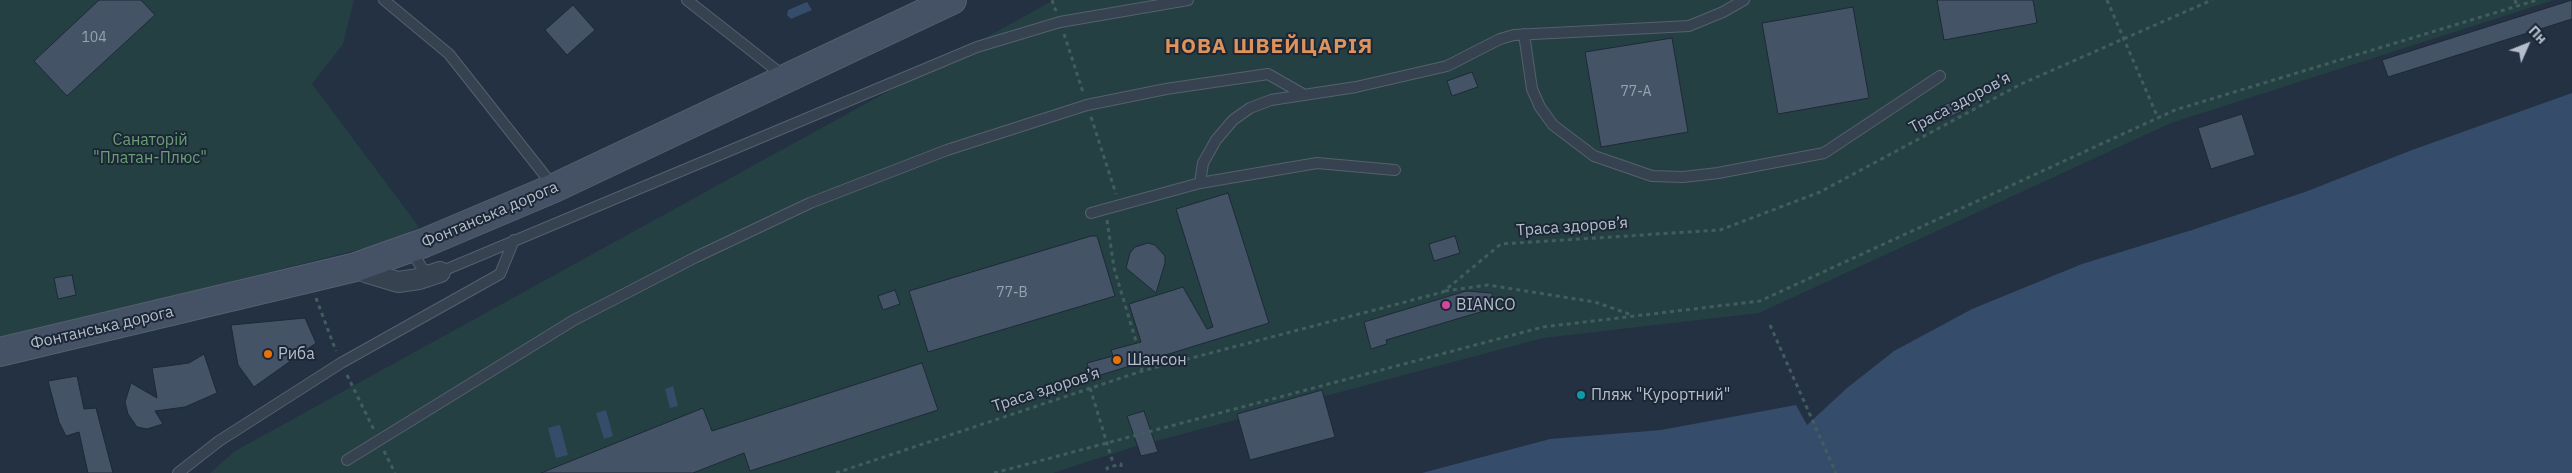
<!DOCTYPE html>
<html>
<head>
<meta charset="utf-8">
<style>
  body { margin:0 }
  #map { position:relative; width:2572px; height:473px; overflow:hidden; background:#233142; font-family:"IBM Plex Sans",sans-serif }
  canvas { display:block }
  .north { position:absolute; left:2502px; top:20px; width:50px; height:50px; -webkit-text-stroke:4px #1c2736; paint-order:stroke; rotate:46deg; font-size:14px; font-weight:700; line-height:20px; text-align:center; color:#b4bdcc }
  .north::after { content:''; display:block; margin:auto; width:18px; height:22px; background:#b4bdcc; clip-path:polygon(50% 0,100% 100%,50% 72%,0 100%) }
</style>
</head>
<body>
<div id="map">
<canvas width="2572" height="473"></canvas>
<div class="north">Пн</div>
</div>
<script>
const c = document.querySelector('canvas').getContext('2d');
c.lineJoin = 'round';
function paint(path, color) { c.fillStyle = color; c.fill(path, 'evenodd'); }
const toPath = rows => new Path2D(rows.map(r => 'M' + r).join(''));
function strokePath(path, color, width, dash) { c.strokeStyle = color; c.lineWidth = width; c.lineCap = dash ? 'butt' : 'round'; c.setLineDash(dash || []); c.stroke(path); }
function drawText(font, color, halo, rows, align = 'center') {
  c.font = font + ' "IBM Plex Sans",sans-serif'; c.lineWidth = 4; c.setLineDash([]); c.textBaseline = 'middle'; c.strokeStyle = halo; c.fillStyle = color; for (const [text, x, y, turn = 0] of rows) {
    c.save(); c.translate(x, y); c.rotate((+turn || 0) * Math.PI / 180); c.textAlign = isNaN(turn) ? turn : align; if (halo) c.strokeText(text, 0, 0); c.fillText(text, 0, 0); c.restore();
  }
}
const green = toPath([
  [0,0,354,0,343,44,312,84,419,227,393,241,0,339],
  [1054,0,2554,0,2171,123,1759,313,1543,338,1130,448,1053,473,210,473,235,451]
]);
const water = toPath([
  [807,2,812,10,791,19,787,15,788,10],
  [2572,93,2572,473,1422,473,1550,439,1661,430,1796,405,1807,425,1847,388,1894,351,1972,309,2082,264,2192,230,2305,192,2412,150],
  [673,386,678,406,670,408,665,389],
  [606,410,613,436,604,439,596,413],
  [560,425,568,455,556,458,548,428]
]);
const building = toPath([
  [99,0,141,0,155,15,67,96,34,61,99,0],
  [1937,0,2033,0,2037,23,1944,40,1937,0],
  [2572,0,2572,19,2388,77,2382,60,2572,0],
  [573,5,595,30,567,55,545,30,573,5],
  [1853,7,1869,98,1778,114,1762,23,1853,7],
  [1672,38,1688,132,1601,147,1585,52,1672,38],
  [1472,72,1478,87,1452,96,1447,81,1472,72],
  [1960,98,1965,110,1941,121,1935,109,1960,98],
  [2242,114,2255,155,2211,169,2198,128,2242,114],
  [1228,193,1269,323,1091,378,1087,363,1113,356,1111,350,1141,342,1129,304,1183,287,1207,329,1213,327,1176,209,1228,193],
  [1091,236,1097,236,1115,296,928,352,909,291,1091,236],
  [1455,236,1460,253,1434,261,1429,244,1455,236],
  [1148,243,1155,245,1165,256,1165,263,1156,293,1126,268,1130,253,1135,247,1148,243],
  [72,275,76,295,58,299,54,278,72,275],
  [895,290,900,304,883,310,878,296,895,290],
  [1466,291,1492,293,1494,308,1386,340,1387,344,1371,349,1364,322,1466,291],
  [305,318,316,343,254,387,238,365,231,325,305,318],
  [204,354,217,393,185,407,155,411,163,424,147,429,137,427,128,414,125,402,131,383,157,398,152,368,189,363,204,354],
  [922,363,938,410,750,471,744,453,693,473,541,473,703,408,712,431,922,363],
  [77,376,84,409,96,408,113,473,88,473,79,432,66,436,59,422,48,381,77,376],
  [1322,390,1335,437,1250,460,1237,414,1322,390],
  [1144,411,1158,452,1141,456,1127,416,1144,411]
]);
const path = toPath([
  [1052,0,1056,11],
  [2107,0,2158,118],
  [2515,0,2517,6],
  [1064,34,1083,92],
  [1091,117,1116,194],
  [1107,220,1114,268,1138,348,1142,371],
  [1445,291,1488,285,1595,302,1632,315],
  [316,298,336,351],
  [1770,325,1836,473],
  [347,375,374,430],
  [1090,388,1114,466],
  [384,451,395,473],
  [1108,470,1107,468,1121,464,1121,467],
  [836,473,1142,371,1443,292,1501,244,1720,230,1820,192,2021,84,2212,0],
  [994,473,1543,327,1760,301,2175,110,2537,0]
]);
const lane = toPath([
  [384,0,449,54,554,187],
  [687,0,785,77],
  [1524,34,1532,89,1540,107,1553,125,1594,156,1652,176,1683,177,1718,173,1824,153,1940,76],
  [1200,183,1317,163,1395,170],
  [1091,213,1200,183,1203,163,1216,140,1233,120,1250,108,1271,100,1356,87,1447,66,1500,39,1514,35,1689,26,1723,12,1744,0],
  [420,249,417,260,422,268,428,272,440,272,977,47,1060,22,1188,0],
  [347,460,574,320,696,257,810,203,947,150,1087,105,1166,89,1268,74,1303,94],
  [178,473,219,441,341,363,500,274,514,240]
]);
const street = toPath([
  [356,267,368,273,398,282,419,279,440,272]
]);
const secondary = toPath([
  [0,352,356,267,424,243,554,188,952,0]
]);
const markers = [
  [1446,305,5,"#d1479c"],
  [268,354,5,"#e8710a"],
  [1117,360,5,"#e8710a"],
  [1581,395,5,"#0f9aa8"]
];
const numberNames = [
  ["104",94,38],
  ["77-А",1636,92],
  ["77-В",1012,293]
];
const streetNames = [
  ["Траса здоров’я",1960,103,-28],
  ["Фонтанська дорога",490,215,-23],
  ["Траса здоров’я",1572,227,-4],
  ["Фонтанська дорога",102,328,-13],
  ["Траса здоров’я",1046,390,-18]
];
const parkNames = [
  ["Санаторій",150,140],
  ["\"Платан-Плюс\"",150,158]
];
const poiNames = [
  ["BIANCO",1456,305],
  ["Риба",278,354],
  ["Шансон",1127,360],
  ["Пляж \"Курортний\"",1591,395]
];
const districtNames = [
  ["НОВА ШВЕЙЦАРІЯ",1269,47]
];
paint(green, '#254043');
paint(water, '#354c6a');
paint(building, '#445366');
strokePath(building, '#1e2938', 1);
strokePath(lane, '#55606f', 12);
strokePath(street, '#55606f', 22);
strokePath(secondary, '#55606f', 30);
strokePath(path, '#435d5f', 3, [4, 4]);
strokePath(lane, '#374251', 10);
strokePath(street, '#374251', 20);
strokePath(secondary, '#455165', 28);
for (const [x, y, r, color] of markers) { const dot = new Path2D(); dot.arc(x, y, r, 0, 2 * Math.PI); c.fillStyle = color; c.fill(dot); strokePath(dot, '#1c2736', 2); }
drawText('14px', '#98a2b2', null, numberNames);
drawText('16px', '#b4bdcc', '#1c2736', streetNames);
drawText('16px', '#699f74', '#1c2736', parkNames);
drawText('16px', '#b4bdcc', '#1c2736', poiNames, 'left');
c.letterSpacing = '1px';
drawText('bold 21px', '#df935c', '#1c2736', districtNames);
c.letterSpacing = '0px';
</script>
</body>
</html>
